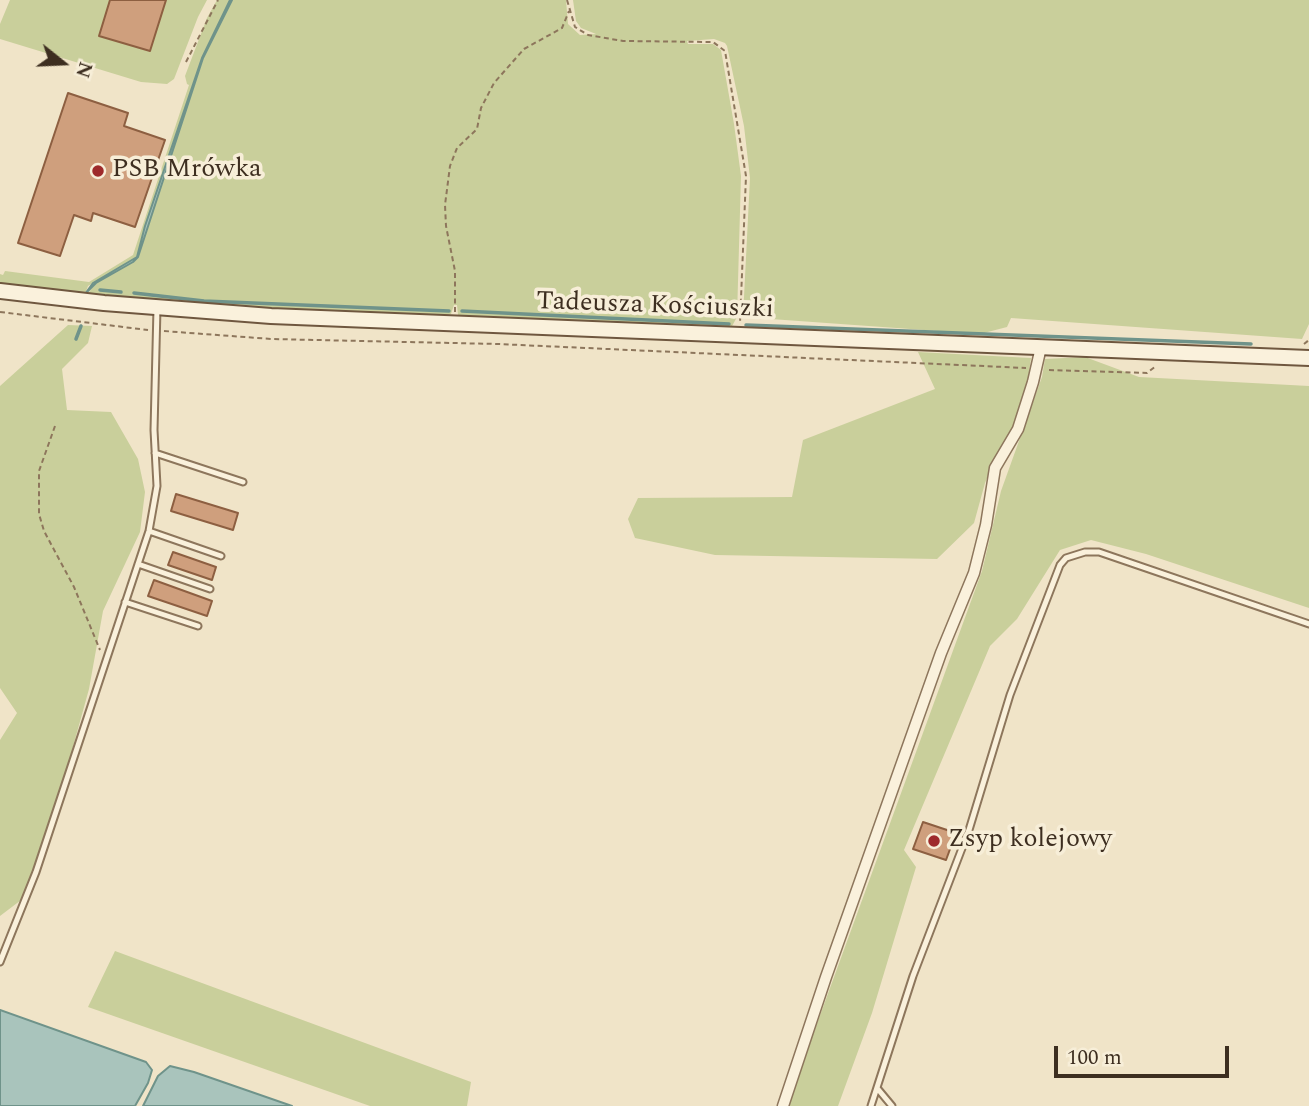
<!DOCTYPE html>
<html>
<head>
<meta charset="utf-8">
<style>
  body { margin:0 }
  #map { position:relative; width:1309px; height:1106px; overflow:hidden; background:#f0e4c8; font-family:Spectral,serif }
  canvas { display:block }
  .north { position:absolute; left:28px; top:28px; width:70px; height:70px; -webkit-text-stroke:5px #f7eed8; paint-order:stroke; rotate:108deg; font-size:19px; font-weight:700; line-height:28px; text-align:center; color:#3d2e20 }
  .north::after { content:''; display:block; margin:auto; width:24px; height:32px; background:#3d2e20; clip-path:polygon(50% 0,100% 100%,50% 72%,0 100%) }
  .scale { position:absolute; left:1054px; top:1046px; width:175px; height:32px; box-sizing:border-box; border:4px solid #3d2e20; border-top:0; padding-left:9px; font-size:21px; line-height:24px; white-space:nowrap; color:#3d2e20; -webkit-text-stroke:5px #f7eed8; paint-order:stroke }
</style>
</head>
<body>
<div id="map">
<canvas width="1309" height="1106"></canvas>
<div class="north">N</div>
<div class="scale">100 m</div>
</div>
<script>
const c = document.querySelector('canvas').getContext('2d');
c.lineJoin = 'round';
function paint(path, color) { c.fillStyle = color; c.fill(path, 'evenodd'); }
const toPath = rows => new Path2D(rows.map(r => 'M' + r).join(''));
function strokePath(path, color, width, dash) { c.strokeStyle = color; c.lineWidth = width; c.lineCap = dash ? 'butt' : 'round'; c.setLineDash(dash || []); c.stroke(path); }
function drawText(font, color, halo, rows, align = 'center') {
  c.font = font + ' Spectral,serif'; c.lineWidth = 7; c.setLineDash([]); c.textBaseline = 'middle'; c.strokeStyle = halo; c.fillStyle = color; for (const [text, x, y, turn = 0] of rows) {
    c.save(); c.translate(x, y); c.rotate((+turn || 0) * Math.PI / 180); c.textAlign = isNaN(turn) ? turn : align; if (halo) c.strokeText(text, 0, 0); c.fillText(text, 0, 0); c.restore();
  }
}
const green = toPath([
  [10,0,207,0,198,17,174,79,167,84,141,82,0,39,0,24],
  [217,0,566,0,568,24,580,35,596,34,581,28,576,21,573,0,1309,0,1309,324,1302,339,1011,318,1007,327,980,334,743,317,750,178,744,126,727,46,725,43,714,39,687,41,688,44,713,44,721,50,734,124,741,176,737,317,731,328,484,318,461,316,458,315,457,305,454,305,451,314,447,316,252,308,87,295,95,284,93,283,88,286,85,294,0,283,0,274,3,275,5,271,89,282,133,255,189,85,187,84,185,76,207,18],
  [68,325,92,326,88,343,62,369,67,410,111,412,138,459,145,492,140,532,103,611,89,689,33,891,0,916,0,740,17,713,0,688,0,386],
  [918,352,1031,358,1028,379,1014,425,995,458,985,483,974,523,937,559,715,555,635,538,628,519,638,498,792,497,803,440,935,389],
  [1085,357,1139,377,1309,386,1309,608,1146,554,1091,540,1060,550,1017,619,990,646,904,850,916,867,872,1013,838,1106,787,1106,982,571,1001,491,1042,377,1045,359],
  [115,951,471,1082,467,1106,370,1106,88,1007]
]);
const water = toPath([
  [230,0,232,0,203,58,138,257,133,262,96,283,85,294,93,283,137,257,145,226,202,58,230,0],
  [0,1010,146,1062,152,1070,148,1083,135,1106,0,1106,0,1010],
  [170,1066,194,1072,292,1106,143,1106,158,1076,170,1066]
]);
const stream = toPath([
  [100,290,121,292],
  [134,293,204,301,449,311],
  [462,311,729,324],
  [746,325,1251,344],
  [76,339,81,326]
]);
const building = toPath([
  [110,0,166,0,150,51,99,36,110,0],
  [68,93,128,113,124,126,165,140,135,227,93,213,91,221,74,215,60,256,18,243,68,93],
  [176,494,238,513,233,530,171,511,176,494],
  [173,552,216,567,212,580,168,565,173,552],
  [154,580,212,601,207,616,148,596,154,580],
  [923,822,956,833,946,860,913,849,923,822]
]);
const path = toPath([
  [567,0,575,27,588,35,623,41,713,42,725,51,746,176,740,323],
  [186,62,218,0],
  [0,312,148,330],
  [455,312,455,271,446,226,445,205,450,166,457,148,477,129,481,108,494,83,524,49,562,28,569,11],
  [164,331,271,339,498,344,1026,368],
  [1304,344,1309,340],
  [1049,370,1147,373,1156,366],
  [55,426,39,471,39,514,44,531,74,587,100,650]
]);
const service = toPath([
  [155,453,243,482],
  [149,531,221,556],
  [138,564,210,589],
  [125,602,198,626],
  [0,962,36,872,149,531,157,486,154,430,157,308],
  [877,1088,892,1106],
  [871,1106,913,976,969,830,1010,695,1060,565,1066,558,1085,552,1099,552,1309,624]
]);
const minor = toPath([
  [783,1106,826,977,941,653,974,573,986,525,995,468,1018,429,1033,382,1041,347]
]);
const secondary = toPath([
  [0,291,104,303,271,316,1309,358]
]);
const markers = [
  [98,171,7,"#9e2a2b"],
  [934,841,7,"#9e2a2b"]
];
const poiNames = [
  ["PSB Mrówka",112,171],
  ["Zsyp kolejowy",948,841]
];
const streetNames = [
  ["Tadeusza Kościuszki",655,307,2]
];
paint(green, '#c9cf9b');
paint(water, '#a9c4bc');
strokePath(water, '#6f938a', 2);
strokePath(stream, '#6f938a', 3.5);
paint(building, '#cf9f7d');
strokePath(building, '#8d5f41', 2);
strokePath(service, '#8d765c', 9);
strokePath(minor, '#8d765c', 13);
strokePath(secondary, '#6f573f', 18);
strokePath(path, '#8d765c', 2, [5, 3.5]);
strokePath(service, '#faf1dc', 5);
strokePath(minor, '#faf1dc', 10);
strokePath(secondary, '#faf1dc', 14);
for (const [x, y, r, color] of markers) { const dot = new Path2D(); dot.arc(x, y, r, 0, 2 * Math.PI); c.fillStyle = color; c.fill(dot); strokePath(dot, '#f7eed8', 2.5); }
drawText('26px', '#3d2e20', '#f7eed8', poiNames, 'left');
drawText('26px', '#3d2e20', '#f7eed8', streetNames);
</script>
</body>
</html>
